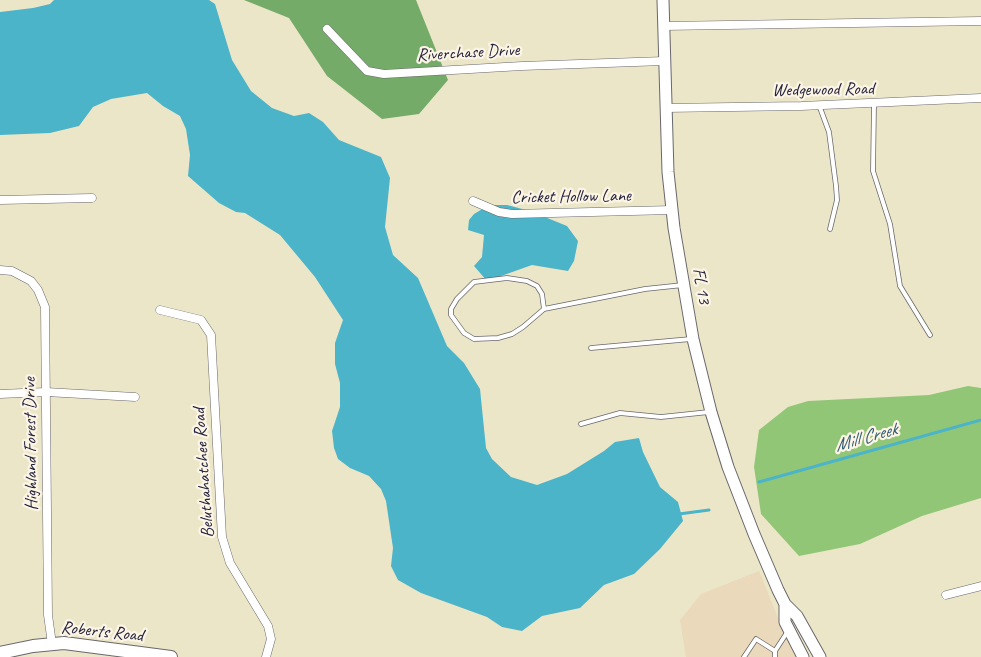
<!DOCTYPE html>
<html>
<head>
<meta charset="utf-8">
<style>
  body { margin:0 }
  canvas { display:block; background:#ece6c8 }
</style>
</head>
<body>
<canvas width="981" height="657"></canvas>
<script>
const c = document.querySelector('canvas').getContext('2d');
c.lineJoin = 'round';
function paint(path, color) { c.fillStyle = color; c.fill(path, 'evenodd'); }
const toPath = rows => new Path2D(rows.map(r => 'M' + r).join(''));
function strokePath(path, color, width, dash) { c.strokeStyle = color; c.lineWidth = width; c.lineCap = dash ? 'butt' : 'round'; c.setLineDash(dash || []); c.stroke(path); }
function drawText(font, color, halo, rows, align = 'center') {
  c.font = font + ' Caveat,sans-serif'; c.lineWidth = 4.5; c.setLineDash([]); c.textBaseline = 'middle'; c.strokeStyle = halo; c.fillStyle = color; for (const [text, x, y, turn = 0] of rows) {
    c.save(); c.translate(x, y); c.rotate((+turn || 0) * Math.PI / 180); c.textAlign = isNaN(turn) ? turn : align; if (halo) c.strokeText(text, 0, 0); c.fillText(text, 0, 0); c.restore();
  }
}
const built = toPath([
  [759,571,785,635,797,657,686,657,680,620,701,594]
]);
const green = toPath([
  [968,386,981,388,981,498,922,516,860,544,799,556,761,514,754,467,759,430,788,407,808,401,929,395]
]);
const forest = toPath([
  [244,0,416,0,448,80,419,114,382,119,327,76,289,18]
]);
const water = toPath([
  [54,0,209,0,215,4,232,60,251,91,272,108,294,116,309,113,323,122,339,140,381,157,390,178,385,227,393,255,418,278,447,346,464,363,480,389,486,448,492,459,511,477,537,485,567,474,604,451,615,442,639,438,643,452,660,487,678,502,683,521,660,549,634,574,604,585,580,608,542,616,522,631,502,627,487,617,421,593,398,580,391,566,393,548,386,501,381,489,369,476,350,468,338,459,334,448,332,431,340,407,340,383,335,364,335,343,343,320,315,277,280,235,245,213,236,212,219,203,188,176,190,155,186,129,180,116,163,106,147,93,111,99,93,107,79,126,50,133,0,135,0,12,33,8,50,4],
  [489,205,507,205,530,211,567,226,578,241,574,261,568,271,532,265,487,281,474,266,482,257,484,235,468,230,469,220,474,214]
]);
const stream = toPath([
  [759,482,981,420],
  [679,514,709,510]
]);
const lane = toPath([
  [874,104,873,171,890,224,900,286,930,335],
  [819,105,829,132,836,186,837,200,830,229],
  [507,278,527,281,537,286,542,294,544,309,523,327,512,334,498,338,474,339,464,333,451,315,451,309,457,299,474,282,507,278],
  [544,309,645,289,683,285],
  [591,348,691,339],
  [581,424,620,413,661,417,709,412],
  [744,657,756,639,775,651],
  [775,657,775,651,788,631]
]);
const street = toPath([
  [664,26,981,21],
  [327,29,367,71,384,74,522,66,664,61],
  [665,108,801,106,981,98],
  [0,200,92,198],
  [473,201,499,212,512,214,672,210],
  [0,270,12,271,31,281,38,290,45,307,48,615,52,644],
  [160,310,201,320,211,335,222,537,230,563,268,626,271,639,266,657],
  [0,394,46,392,135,397],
  [946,595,981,586]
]);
const secondary = toPath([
  [663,0,668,172,674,228,693,339,711,412,728,467,754,534,778,590,785,604,797,616,820,657],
  [785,604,785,622,803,657]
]);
const primary = toPath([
  [0,653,33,646,64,643,171,657]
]);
const streetNames = [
  ["Riverchase Drive",468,53,-3],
  ["Wedgewood Road",823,90,-1],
  ["Cricket Hollow Lane",571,197,-1],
  ["FL 13",701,286,80],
  ["Highland Forest Drive",31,444,-91],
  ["Beluthahatchee Road",204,473,-94],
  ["Roberts Road",102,632,6]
];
const waterNames = [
  ["Mill Creek",866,438,-16]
];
paint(built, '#ead9ba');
paint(green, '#92c677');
paint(forest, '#75ab68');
paint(water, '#4bb4c9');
strokePath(stream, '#4bb4c9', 3);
strokePath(lane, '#69676c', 5.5);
strokePath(street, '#69676c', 9);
strokePath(secondary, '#69676c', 13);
strokePath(primary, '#69676c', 14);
strokePath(lane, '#fff', 4);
strokePath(street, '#fff', 8);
strokePath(secondary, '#fff', 11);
strokePath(primary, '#fff', 12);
drawText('18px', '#22223b', '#fcf5e5', streetNames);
drawText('italic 19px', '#325c74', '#fcf5e5', waterNames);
</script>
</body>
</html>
